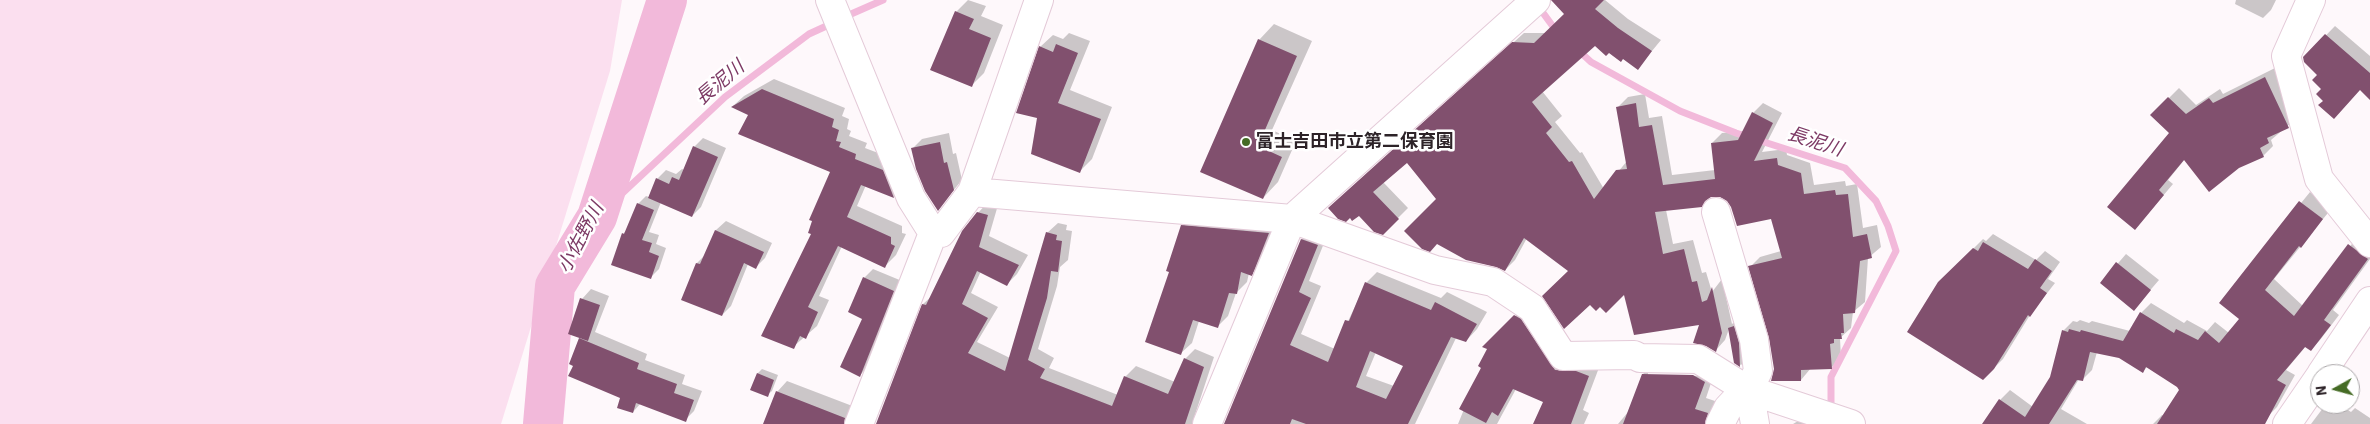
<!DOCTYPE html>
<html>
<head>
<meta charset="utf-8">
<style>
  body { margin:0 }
  #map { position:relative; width:2370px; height:424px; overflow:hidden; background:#fef8fb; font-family:"IBM Plex Sans",sans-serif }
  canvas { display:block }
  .north { position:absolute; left:2310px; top:364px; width:50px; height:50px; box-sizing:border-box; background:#fff; border:1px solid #aba7a9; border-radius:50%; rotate:263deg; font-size:14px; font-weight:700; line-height:20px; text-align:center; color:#2d2328 }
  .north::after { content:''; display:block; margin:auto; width:18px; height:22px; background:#456b25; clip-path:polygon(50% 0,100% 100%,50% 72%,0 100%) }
</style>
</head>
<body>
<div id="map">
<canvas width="2370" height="424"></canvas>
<div class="north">N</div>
</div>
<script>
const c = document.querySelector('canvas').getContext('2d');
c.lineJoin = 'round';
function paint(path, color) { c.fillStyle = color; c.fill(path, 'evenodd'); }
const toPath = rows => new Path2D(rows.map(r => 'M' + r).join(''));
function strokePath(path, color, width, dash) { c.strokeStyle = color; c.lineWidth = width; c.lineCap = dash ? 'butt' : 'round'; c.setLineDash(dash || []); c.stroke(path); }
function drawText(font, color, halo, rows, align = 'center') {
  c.font = font + ' "IBM Plex Sans","Noto Sans JP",sans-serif'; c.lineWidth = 5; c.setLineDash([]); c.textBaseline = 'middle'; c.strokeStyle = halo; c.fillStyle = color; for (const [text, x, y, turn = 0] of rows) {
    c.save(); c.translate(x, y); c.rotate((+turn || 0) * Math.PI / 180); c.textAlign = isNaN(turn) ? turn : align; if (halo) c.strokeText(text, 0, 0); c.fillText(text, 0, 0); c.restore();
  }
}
const green = toPath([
  [0,0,622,0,610,71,501,424,0,424]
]);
const shadow = toPath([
  [968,0,986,6,981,16,1003,25,984,73,971,86,956,12],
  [1569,0,1605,0,1628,19,1661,40,1638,68,1623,58,1594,45,1542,91,1562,116,1555,122,1580,153,1582,152,1604,189,1627,161,1618,107,1628,97,1645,94,1649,118,1662,116,1672,175,1715,170,1712,143,1722,133,1744,131,1753,113,1763,103,1782,113,1762,152,1786,149,1787,155,1810,163,1814,185,1845,181,1846,186,1857,184,1863,228,1877,225,1881,247,1868,258,1865,302,1853,312,1851,328,1840,338,1841,358,1831,368,1811,368,1801,380,1775,369,1770,335,1750,267,1760,257,1781,251,1772,218,1732,207,1727,199,1719,195,1711,196,1701,206,1666,210,1673,244,1693,240,1702,273,1706,272,1712,292,1722,279,1732,324,1738,319,1750,356,1741,365,1735,362,1729,329,1725,340,1716,350,1701,323,1570,271,1527,238,1515,260,1505,270,1437,243,1438,199,1407,161,1383,182,1408,208,1383,233,1340,198,1524,33,1545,33,1566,13],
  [2236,0,2276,0,2271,10,2263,18,2235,4],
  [1274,24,1312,41,1272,130,1296,141,1278,182,1263,198,1202,171,1259,40],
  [2335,26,2370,56,2370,99,2361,89,2325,101,2319,75,2304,58],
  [1069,33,1090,41,1070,90,1112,107,1092,159,1080,171,1039,117,1040,47,1053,35,1063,39],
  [2275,68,2298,117,2271,140,2273,146,2263,156,2185,159,2168,180,2173,184,2135,229,2171,133,2152,115,2179,88,2196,105,2220,89,2223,94],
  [774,79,845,108,842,116,849,119,847,129,851,131,849,136,867,143,865,148,894,159,905,186,894,197,866,185,857,206,902,226,902,233,906,234,896,255,885,266,842,246,819,296,829,300,817,326,793,347,813,234,832,171,750,114,733,106,744,96],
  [949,133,953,154,956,153,962,180,938,209,913,148,922,139],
  [703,138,726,148,701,207,692,216,661,202,649,232,659,235,656,244,666,248,659,269,651,277,623,234,628,229,638,204,646,196,649,197,657,179,666,170,676,174,682,169,684,170,694,147],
  [2310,192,2332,208,2274,279,2303,306,2359,235,2370,244,2370,259,2333,310,2339,315,2320,340,2311,350,2306,346,2286,370,2295,375,2277,407,2268,416,2147,367,2143,371,2119,357,2097,352,2092,370,2082,380,2079,379,2061,409,2087,424,1984,424,2000,400,2010,390,2033,407,2051,378,2063,331,2073,321,2077,322,2080,320,2089,323,2092,321,2130,331,2141,313,2151,303,2184,323,2187,320,2207,331,2215,322,2229,333,2241,319,2221,302],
  [988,202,998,205,989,236,1028,255,1017,274,1007,284,981,271,971,293,998,307,977,342,1010,358,1047,233,1058,223,1067,225,1066,230,1072,231,1068,260,1060,267,1057,286,1038,349,1054,358,1049,368,1118,395,1125,377,1136,366,1175,382,1185,359,1195,349,1214,357,1192,424,877,424,923,304,932,296,978,213],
  [1192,215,1279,223,1262,264,1251,274,1249,273,1247,282,1236,293,1228,316,1217,327,1199,321,1192,343,1181,353,1171,271,1182,226],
  [726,221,772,243,765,258,756,267,748,264,731,306,722,315,697,263,705,255,716,230],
  [1313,228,1328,233,1309,281,1321,286,1301,334,1335,349,1366,283,1377,272,1441,298,1447,292,1487,312,1477,329,1466,341,1456,338,1415,424,1225,424,1302,239],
  [1376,352,1405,365,1394,386,1366,376],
  [1993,234,2036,260,2045,251,2060,262,2048,279,2055,283,2030,315,2003,359,1983,379,1939,283,1983,239,1986,241],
  [2126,254,2159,280,2134,309,2101,283],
  [873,269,902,281,869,366,860,375,864,278],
  [591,289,609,296,595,332,647,354,645,360,685,375,682,384,702,391,694,411,685,420,641,403,633,412,622,397,574,365,582,338,582,299],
  [1526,305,1566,359,1600,365,1583,410,1589,413,1584,424,1534,424,1544,402,1516,389,1497,424,1458,424,1489,348,1485,347],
  [1654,363,1715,371,1706,398,1718,402,1720,424,1618,424,1628,412,1643,374],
  [1648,372,1700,373,1700,376,1648,375],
  [762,369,778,375,772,391,767,395,752,389,758,373],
  [787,381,855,407,858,424,770,424,777,392],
  [2326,404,2339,404,2351,412,2355,408,2370,418,2370,424,2311,424],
  [2162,415,2164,416,2242,424,2153,424],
  [1803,418,1807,424,1793,424]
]);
const stream = toPath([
  [1538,6,1557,32],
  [842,18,883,0],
  [1578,50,1591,62,1680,111,1736,133,1845,168,1876,201,1888,226,1896,251,1831,377,1831,411],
  [597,217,725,97,809,34,833,23]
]);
const river = toPath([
  [543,424,555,286,597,217,667,0]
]);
const building = toPath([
  [1551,0,1604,0,1595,9,1618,28,1652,51,1638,70,1623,59,1621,62,1609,53,1606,56,1595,46,1532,102,1552,127,1546,133,1569,162,1572,161,1594,199,1616,170,1627,169,1616,107,1636,103,1639,127,1652,125,1663,185,1715,179,1711,143,1738,140,1752,112,1773,123,1754,161,1777,158,1778,165,1801,173,1804,194,1835,190,1836,195,1848,194,1853,237,1867,234,1872,258,1860,261,1855,313,1843,314,1844,333,1841,333,1842,339,1834,339,1834,343,1830,344,1832,369,1801,370,1801,381,1771,381,1774,369,1769,338,1748,266,1782,258,1771,219,1737,226,1731,207,1727,201,1720,197,1711,197,1705,201,1702,207,1655,212,1663,254,1684,249,1692,282,1697,281,1702,302,1707,300,1712,287,1722,333,1716,352,1706,346,1693,343,1699,325,1634,335,1624,295,1606,313,1600,307,1596,311,1590,305,1564,329,1542,296,1568,271,1524,238,1505,271,1496,267,1466,260,1437,244,1430,252,1422,249,1404,231,1436,199,1407,163,1373,192,1399,219,1383,235,1374,232,1359,216,1352,221,1350,218,1346,222,1338,219,1328,208,1512,42,1534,43,1564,14],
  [955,11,974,19,969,29,991,38,972,87,930,70],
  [2325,34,2370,73,2370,100,2360,90,2334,119,2318,105,2323,101,2316,94,2321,89,2312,80,2317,75,2304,62,2303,57],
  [1258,39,1297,56,1258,146,1282,157,1263,199,1200,172],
  [1056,44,1078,53,1058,103,1101,119,1080,173,1031,154,1037,118,1016,113,1039,46,1053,52],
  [2265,77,2289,128,2267,138,2269,143,2260,148,2264,157,2239,168,2209,192,2184,160,2159,190,2164,195,2135,230,2107,207,2169,133,2150,115,2168,97,2186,114,2209,98,2213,103],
  [762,89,834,119,832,127,839,130,836,141,841,142,839,147,856,154,855,159,883,170,894,198,861,185,847,217,891,237,891,244,895,246,885,268,838,246,808,307,818,312,806,339,800,336,794,349,761,336,811,234,808,233,812,221,809,220,830,172,738,134,748,115,731,107],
  [940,142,944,163,947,162,954,190,938,211,925,191,916,169,911,148],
  [693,146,718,157,692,217,648,198,656,178,669,184,672,177,679,180],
  [2299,201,2323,219,2301,248,2299,246,2265,290,2294,316,2348,244,2368,259,2324,320,2331,325,2311,351,2305,347,2277,380,2286,385,2265,424,2157,424,2179,390,2177,387,2146,367,2143,373,2119,358,2090,352,2083,381,2077,380,2049,424,1982,424,1999,399,2025,417,2050,377,2062,330,2068,332,2069,329,2080,332,2081,330,2123,341,2140,312,2174,333,2176,329,2198,340,2205,331,2219,343,2239,319,2219,303],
  [637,203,654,210,642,240,652,243,649,252,659,256,651,279,611,265,622,233,624,234],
  [977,212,988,215,979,247,1019,265,1007,286,977,271,962,304,988,318,968,353,1005,371,1046,232,1057,235,1056,240,1062,241,1058,272,1051,271,1047,298,1028,360,1045,369,1040,378,1112,406,1124,376,1168,394,1184,358,1204,367,1185,424,876,424,922,304,926,305,962,231],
  [1181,225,1269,233,1252,276,1241,272,1237,294,1229,293,1218,328,1193,320,1181,355,1145,342,1169,272,1166,271],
  [715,230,764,252,756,269,744,263,722,316,681,300,696,263,700,264],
  [1301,239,1318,245,1299,292,1311,298,1290,345,1328,362,1345,320,1349,321,1365,282,1431,310,1435,302,1477,324,1466,342,1451,337,1408,424,1306,424,1292,419,1290,424,1224,424],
  [1370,351,1403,366,1386,399,1356,387],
  [1983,242,2028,269,2035,259,2052,271,2040,288,2047,293,2030,317,2028,315,1994,369,1983,380,1907,332,1938,282,1973,248,1978,251],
  [2116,262,2151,290,2134,311,2100,283],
  [863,277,894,291,860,377,840,367,862,319,848,312],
  [580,298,600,305,588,341,568,334],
  [1514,315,1521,319,1555,370,1576,371,1589,376,1571,424,1533,424,1543,402,1513,389,1498,416,1492,412,1486,423,1459,409,1481,368,1478,366,1487,349,1482,347],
  [1734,326,1739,343,1740,367,1734,363,1728,328],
  [579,338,639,363,637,369,677,384,674,393,694,400,686,422,636,403,633,413,617,408,620,398,568,376,573,366,569,364],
  [757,373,774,380,768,397,750,390],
  [1642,374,1693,375,1705,382,1695,409,1708,413,1705,424,1623,424],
  [776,391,845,418,844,424,763,424]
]);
const minor = toPath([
  [830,0,911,198,933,233],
  [2311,0,2286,56,2319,179,2370,243],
  [972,192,1292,219,1435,270,1493,282,1532,308,1563,356,1634,355,1640,358,1698,359,1746,389,1851,424],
  [1716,212,1754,340,1758,371,1749,389,1755,424],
  [933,233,941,233,972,192,1039,0],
  [2321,374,2370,301],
  [859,424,933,233],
  [1207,424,1292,219,1536,0],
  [1720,424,1728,408,1746,389],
  [2287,424,2320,376]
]);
const markers = [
  [1246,142,5,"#456b25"]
];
const poiNames = [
  ["富士吉田市立第二保育園",1256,142]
];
const waterNames = [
  ["長泥川",720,83,-40],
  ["長泥川",1815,142,18],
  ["小佐野川",581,238,-62]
];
paint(green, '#fbdfef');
paint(shadow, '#0003');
strokePath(stream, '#f2b9da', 7);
strokePath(river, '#f2b9da', 40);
paint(building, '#81506e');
strokePath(minor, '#e4cad8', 30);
strokePath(minor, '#fff', 28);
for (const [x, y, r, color] of markers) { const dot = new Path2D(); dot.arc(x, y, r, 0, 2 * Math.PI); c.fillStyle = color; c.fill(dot); strokePath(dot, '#fff', 2); }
drawText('bold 18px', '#2d2328', '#fff', poiNames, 'left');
drawText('italic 19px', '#7d3a65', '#fff', waterNames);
</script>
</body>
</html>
